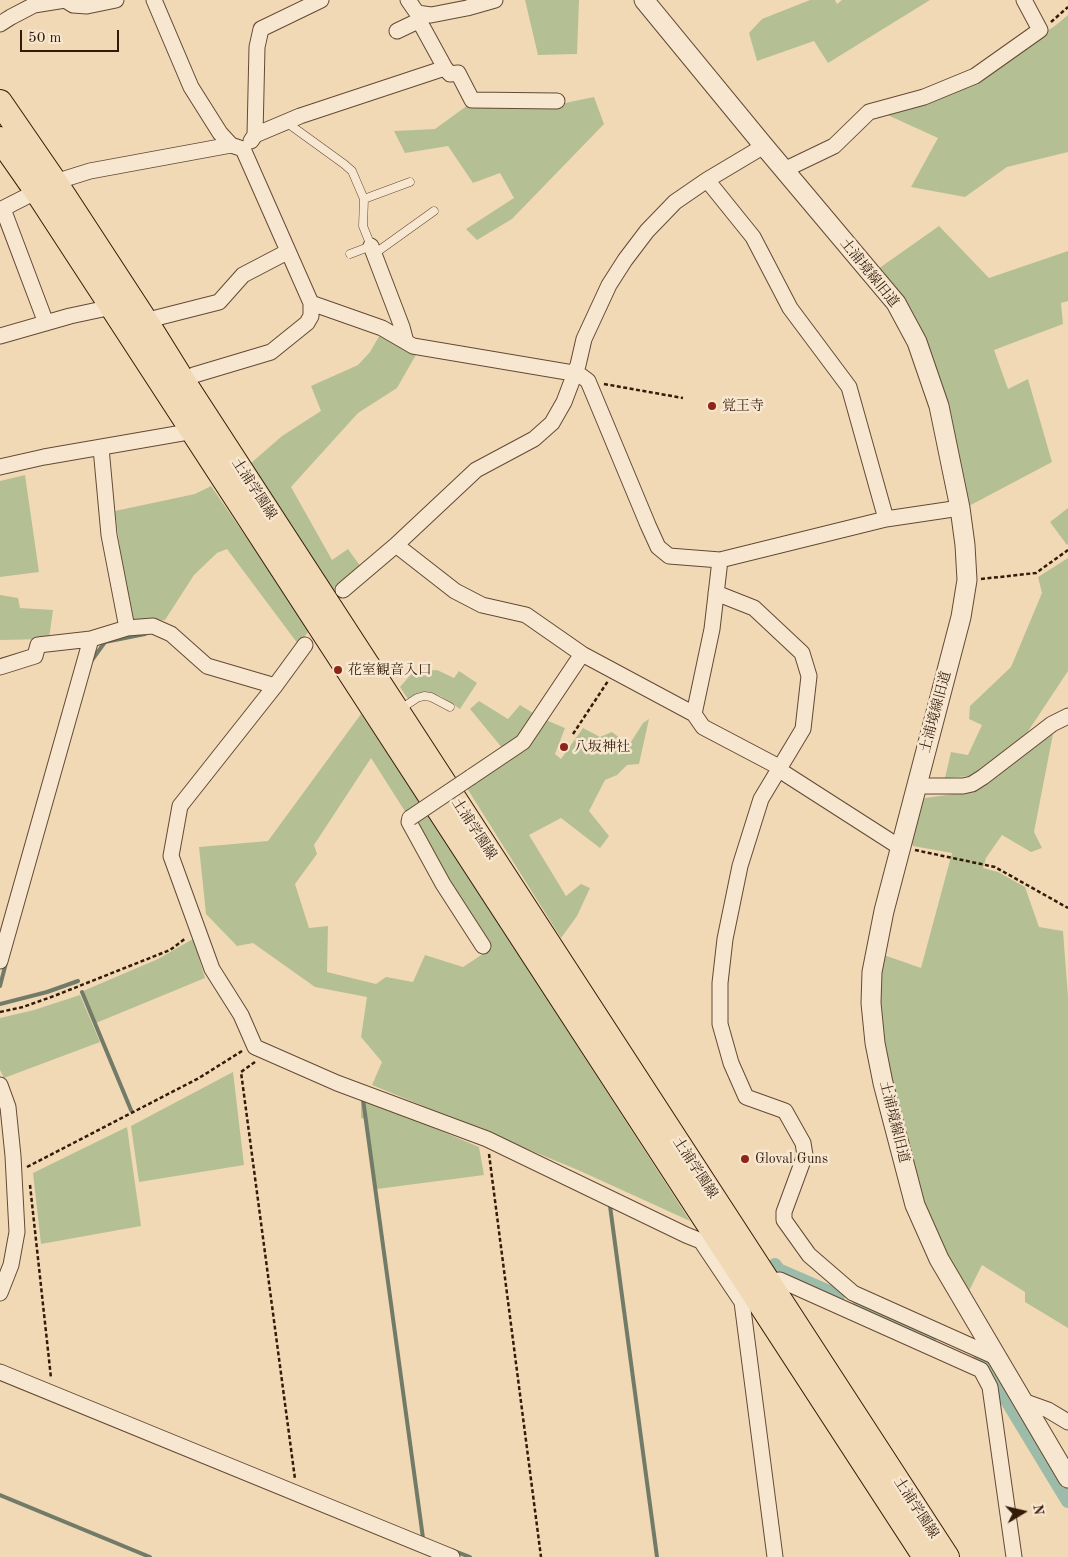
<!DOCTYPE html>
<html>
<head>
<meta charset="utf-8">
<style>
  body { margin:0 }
  #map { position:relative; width:1068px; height:1557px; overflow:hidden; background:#f2d9b6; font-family:"Old Standard TT",serif }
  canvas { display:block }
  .north { position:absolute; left:998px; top:1487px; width:50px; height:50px; -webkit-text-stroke:4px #f7e6d0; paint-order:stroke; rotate:81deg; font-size:14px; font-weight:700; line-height:20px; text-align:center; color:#331b08 }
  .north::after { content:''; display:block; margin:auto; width:18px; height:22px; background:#331b08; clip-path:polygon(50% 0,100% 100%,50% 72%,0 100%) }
  .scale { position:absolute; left:20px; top:30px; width:99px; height:22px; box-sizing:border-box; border:2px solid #331b08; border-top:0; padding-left:6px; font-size:15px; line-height:18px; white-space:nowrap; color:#331b08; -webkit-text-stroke:4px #f7e6d0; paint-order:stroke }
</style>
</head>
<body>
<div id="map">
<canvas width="1068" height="1557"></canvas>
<div class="north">N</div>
<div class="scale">50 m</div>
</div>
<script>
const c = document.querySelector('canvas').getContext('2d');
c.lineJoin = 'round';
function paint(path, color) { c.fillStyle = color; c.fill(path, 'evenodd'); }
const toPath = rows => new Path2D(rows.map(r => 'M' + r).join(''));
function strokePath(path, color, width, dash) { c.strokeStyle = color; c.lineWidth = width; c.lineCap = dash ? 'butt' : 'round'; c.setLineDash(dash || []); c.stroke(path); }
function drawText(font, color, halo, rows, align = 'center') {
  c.font = font + ' "Old Standard TT","Noto Serif JP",serif'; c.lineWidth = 5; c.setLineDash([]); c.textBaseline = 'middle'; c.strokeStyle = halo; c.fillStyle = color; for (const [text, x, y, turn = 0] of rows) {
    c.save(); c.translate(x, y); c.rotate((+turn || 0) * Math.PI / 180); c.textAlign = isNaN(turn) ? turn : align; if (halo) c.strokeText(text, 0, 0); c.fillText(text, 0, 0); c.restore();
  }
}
const green = toPath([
  [525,0,579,0,577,54,538,55],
  [810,0,835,0,837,4,842,0,930,0,828,63,814,41,757,61,749,33,762,19],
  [1068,15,1068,152,1007,167,965,197,911,187,938,138,881,112,977,79,1056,25],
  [594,97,604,124,512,219,477,240,466,229,514,198,500,173,473,183,448,146,405,153,394,131,435,129,468,105,560,104],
  [939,226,989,278,1068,251,1068,301,1061,303,1063,324,994,350,1008,389,1028,379,1052,462,967,507,949,414,878,269],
  [381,333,417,353,397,388,358,413,291,487,332,560,348,549,361,567,333,590,250,464,282,436,321,411,311,386,358,365,370,352],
  [25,475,39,572,0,577,0,481],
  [211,486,310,630,298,644,227,549,217,553,194,575,165,620,133,623,122,564,115,511,195,494],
  [1068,508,1068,544,1067,545,1050,522],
  [1068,558,1068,671,1019,745,970,776,945,778,951,752,968,755,982,725,969,719,970,706,1011,667,1042,593,1038,577],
  [0,595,18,598,20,608,53,610,49,639,0,640],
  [437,670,454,678,459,671,477,683,460,709,440,696,427,693,417,694,408,699,400,687,413,672],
  [479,701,508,719,520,705,541,718,565,728,555,754,561,759,583,728,600,737,612,732,629,745,643,723,649,719,639,764,627,765,617,775,605,780,589,811,609,836,600,848,561,818,529,835,566,896,581,884,590,888,577,916,561,938,465,785,508,755,470,709],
  [361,714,427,813,690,1221,578,1170,372,1085,382,1062,361,1037,367,997,315,987,253,943,237,946,206,914,199,847,268,841],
  [371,758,492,948,463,967,425,955,413,982,386,977,376,984,327,972,328,926,309,928,295,884,317,854,314,845],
  [1053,734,1034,832,1042,848,1031,852,1002,835,986,858,983,868,998,872,1025,887,1039,927,1063,931,1068,997,1068,1328,1025,1302,1025,1292,982,1265,968,1293,943,1248,926,1211,891,1085,876,1000,881,954,921,968,952,853,913,846,910,840,921,801,925,798,968,792],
  [193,939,205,978,96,1023,83,991,158,959],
  [80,995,100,1042,4,1078,0,1070,0,1018,34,1010],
  [233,1072,244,1165,139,1182,131,1126],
  [361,1097,479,1147,484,1175,377,1189,366,1119,361,1118],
  [127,1127,141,1226,41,1244,33,1173]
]);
const stream = toPath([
  [92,660,105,642,145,634],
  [0,986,6,963],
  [82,992,131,1110],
  [0,1004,47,992,78,981],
  [363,1099,423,1538],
  [610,1206,657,1557],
  [0,1495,150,1557],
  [452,1550,470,1557]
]);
const canal = toPath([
  [775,1265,778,1270,838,1296],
  [859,1306,929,1339],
  [978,1362,988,1369,1068,1501]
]);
const path = toPath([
  [1051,22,1068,7],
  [604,384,683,398],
  [981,579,1036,573,1068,550],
  [573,734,608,681],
  [915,850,995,867,1068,908],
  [0,1012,23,1007,54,996,170,950,186,938],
  [255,1062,241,1072,295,1479],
  [489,1154,541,1557],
  [27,1167,199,1078,242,1051],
  [30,1185,51,1378]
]);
const service = toPath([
  [286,122,344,164,352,171,364,199,363,226,371,246,350,254],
  [364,199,410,182],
  [374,254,434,211],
  [378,678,392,670],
  [399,710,417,698,424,696,431,697,450,707]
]);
const minor = toPath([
  [65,0,73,5,87,6,116,0],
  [408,0,417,13,431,15,467,8,495,0],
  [417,13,422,26,445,68,450,74,458,73,472,100,557,101],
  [0,24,11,17,34,5,65,0],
  [397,31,420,20],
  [255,135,300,116,445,68],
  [251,141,255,135,257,47,261,29,321,0],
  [231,145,243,149,311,303,382,328,413,346,573,373,580,375,588,381,648,525,658,547,669,556,720,560,886,519,960,508],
  [784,170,834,146,869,112,924,97,975,76,1040,30,1024,0],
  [707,180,753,237,790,308,849,387,886,519],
  [3,209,46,323],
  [0,210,55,182,90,171,231,145,220,133,191,87,154,0],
  [371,246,402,327,406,342],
  [147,323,156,318,219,302,243,275,287,252],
  [0,336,70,316,112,307],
  [183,381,194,375,271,352,307,323,311,316,311,303],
  [101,448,109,535,127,628],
  [0,467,44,457,194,431],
  [396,545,455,591,482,605,526,615,582,654,694,714,703,727,779,767,784,773,901,848],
  [343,590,396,545,476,470,534,439,552,423,564,402,578,365,584,339,609,285,625,260,647,231,675,202,707,180,764,146],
  [716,593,754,608,802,653,809,676,803,729,761,799,740,866,725,939,720,983,720,1024,731,1063,746,1097,785,1111,803,1143,805,1155,784,1212,784,1220,809,1255,853,1293,998,1358],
  [305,645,275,686,180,806,171,856,212,969,241,1015,255,1047,337,1083,487,1139,686,1235,701,1241,742,1302,775,1557],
  [0,667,35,656,38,645,91,639,127,628,153,626,171,634,207,666,275,686],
  [694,714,712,629,720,560],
  [471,777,523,742,582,654],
  [917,786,963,786,972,784,983,777,1052,724,1068,716],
  [410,818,409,822,443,884,483,946],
  [0,961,91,639],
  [0,1085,8,1107,13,1156,17,1232,11,1265,0,1293],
  [763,1286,769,1281,780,1280,981,1370,990,1387,1014,1557],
  [0,1372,452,1557],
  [1023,1401,1048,1410,1068,1422]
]);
const tertiary = toPath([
  [644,0,764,146,896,303,917,342,939,406,960,508,965,545,967,580,961,617,884,911,872,972,871,1003,875,1043,883,1083,915,1205,939,1259,1068,1478]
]);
const primary = toPath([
  [0,102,55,182,147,323,183,381,947,1557],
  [0,139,37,192,112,307,925,1557]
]);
const minorBridge = toPath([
  [410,818,471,777]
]);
const markers = [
  [712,406,5,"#8f2418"],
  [338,670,5,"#8f2418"],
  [564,747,5,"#8f2418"],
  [745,1159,5,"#8f2418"]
];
const streetNames = [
  ["土浦境線旧道",869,273,51],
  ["土浦学園線",254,489,57],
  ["土浦境線旧道",936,712,-75],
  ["土浦学園線",474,829,57],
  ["土浦境線旧道",894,1122,76],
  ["土浦学園線",695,1168,57],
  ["土浦学園線",916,1508,57]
];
const poiNames = [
  ["覚王寺",722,406],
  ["花室観音入口",348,670],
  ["八坂神社",574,747],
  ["Gloval Guns",755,1159]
];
paint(green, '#b4c093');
strokePath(stream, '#727b68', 4);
strokePath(canal, '#9cbba8', 14);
strokePath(service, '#634a34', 9);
strokePath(minor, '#634a34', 17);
strokePath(tertiary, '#634a34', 21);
strokePath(primary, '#331b08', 26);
strokePath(path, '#331b08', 2.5, [4, 2.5]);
strokePath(service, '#f7e6d0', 8);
strokePath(minor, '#f7e6d0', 15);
strokePath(tertiary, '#f7e6d0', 19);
strokePath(primary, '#f2d9b6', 24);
strokePath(minorBridge, '#634a34', 17, []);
strokePath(minorBridge, '#f7e6d0', 15);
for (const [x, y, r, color] of markers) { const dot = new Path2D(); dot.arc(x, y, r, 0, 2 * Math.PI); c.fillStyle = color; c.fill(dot); strokePath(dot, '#f7e6d0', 2); }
drawText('14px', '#331b08', '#f7e6d0', streetNames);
drawText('14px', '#331b08', '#f7e6d0', poiNames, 'left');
</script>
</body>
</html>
